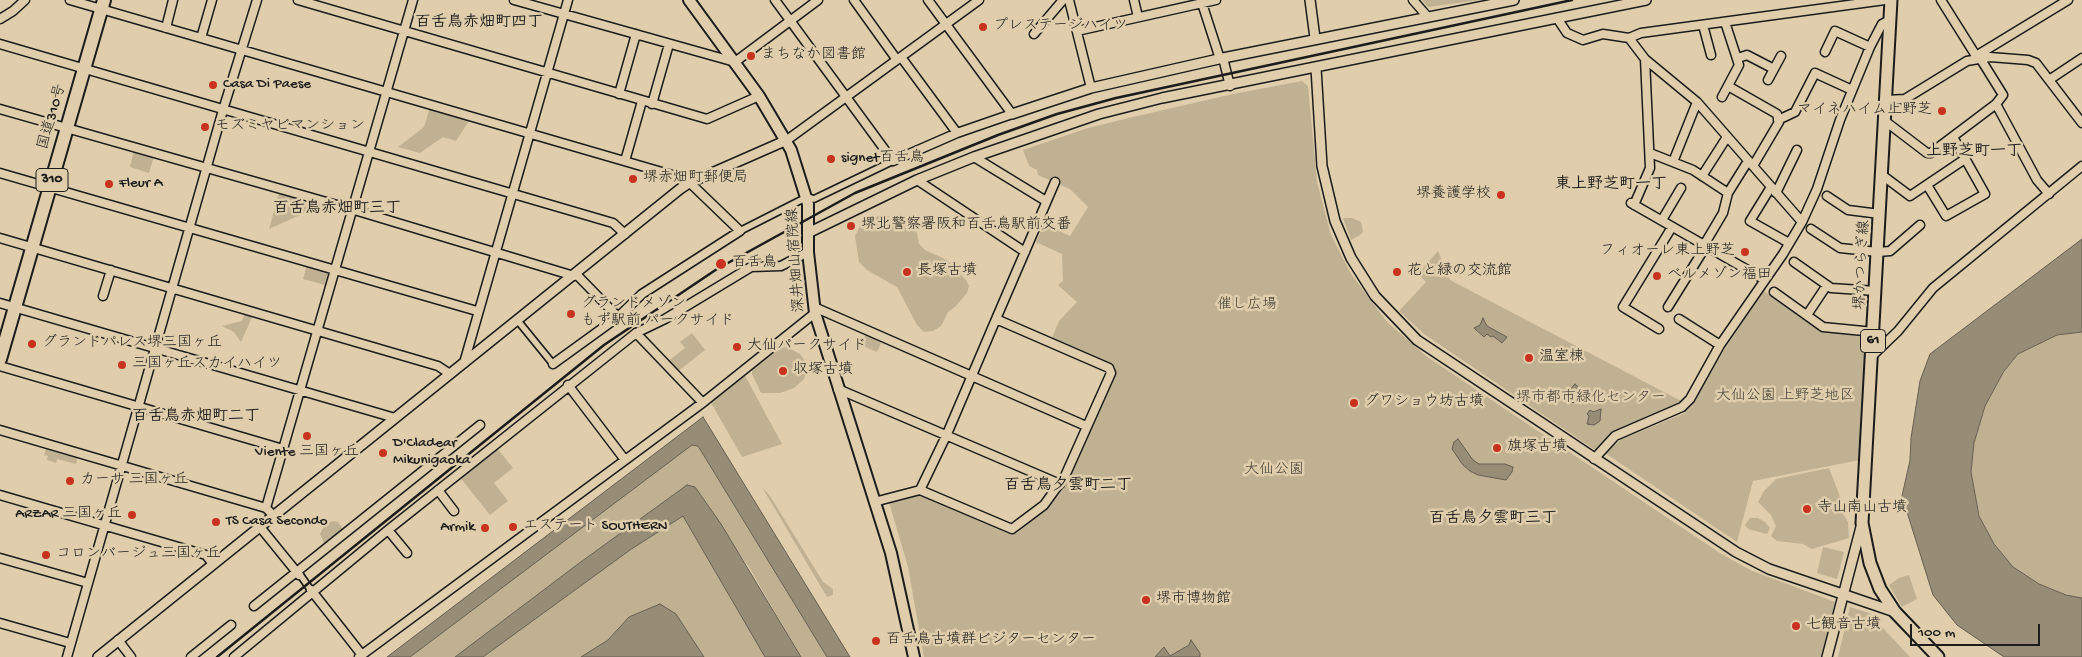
<!DOCTYPE html>
<html>
<head>
<meta charset="utf-8">
<style>
  body { margin:0 }
  #map { position:relative; width:2082px; height:657px; overflow:hidden; background:#dfcdab; font-family:"Gochi Hand",sans-serif }
  canvas { display:block }
  .scale { position:absolute; left:1910px; top:624px; width:130px; height:22px; box-sizing:border-box; border:2px solid #1c1c1c; border-top:0; padding-left:6px; font-size:15px; line-height:18px; white-space:nowrap; color:#1c1c1c; -webkit-text-stroke:4px #dfcdab; paint-order:stroke }
</style>
</head>
<body>
<div id="map">
<canvas width="2082" height="657"></canvas>
<div class="scale">100 m</div>
</div>
<script>
const c = document.querySelector('canvas').getContext('2d');
c.lineJoin = 'round';
function paint(path, color) { c.fillStyle = color; c.fill(path, 'evenodd'); }
const toPath = rows => new Path2D(rows.map(r => 'M' + r).join(''));
function strokePath(path, color, width, dash) { c.strokeStyle = color; c.lineWidth = width; c.lineCap = dash ? 'butt' : 'round'; c.setLineDash(dash || []); c.stroke(path); }
function drawText(font, color, halo, rows, align = 'center') {
  c.font = font + ' "Gochi Hand","Klee One",sans-serif'; c.lineWidth = 5; c.setLineDash([]); c.textBaseline = 'middle'; c.strokeStyle = halo; c.fillStyle = color; for (const [text, x, y, turn = 0] of rows) {
    c.save(); c.translate(x, y); c.rotate((+turn || 0) * Math.PI / 180); c.textAlign = isNaN(turn) ? turn : align; if (halo) c.strokeText(text, 0, 0); c.fillText(text, 0, 0); c.restore();
  }
}
const green = toPath([
  [1422,0,1481,0,1428,7],
  [1302,81,1308,86,1317,182,1331,235,1351,274,1387,322,1426,356,1720,553,1750,570,1835,602,1821,657,924,657,908,567,889,502,919,495,1009,534,1017,533,1059,495,1081,454,1089,428,1115,367,1052,338,1059,321,1077,302,1058,285,1063,281,1062,254,1036,242,1044,224,1070,236,1088,207,1070,189,1038,175,1037,170,1029,166,1023,150,1088,128,1133,117,1233,94],
  [430,107,469,121,456,141,443,137,420,153,398,147,424,127],
  [134,150,154,156,149,173,130,167],
  [279,193,295,197,322,205,269,229],
  [880,215,899,218,908,224,917,233,919,244,925,250,947,260,966,280,969,286,967,293,956,306,948,312,941,326,933,331,924,332,917,325,897,287,867,270,859,262,855,236,860,226],
  [1343,218,1352,218,1361,222,1363,232,1360,235,1351,240],
  [1438,251,1450,280,1683,402,1612,434,1595,450,1424,334,1399,311,1426,282,1418,274],
  [307,265,329,271,325,285,303,279],
  [1764,291,1823,331,1865,337,1860,460,1753,481,1737,542,1605,453,1622,439,1683,414,1692,406,1724,350],
  [245,313,253,315,241,342,234,332,222,326,242,321],
  [2082,332,2082,598,2066,595,2039,584,2013,567,1994,544,1979,516,1971,472,1974,443,1985,406,2004,371,2018,354,2057,335],
  [692,333,705,350,677,372,667,362,685,348,680,342],
  [866,334,881,343,877,352,861,345],
  [787,347,800,354,805,361,806,374,804,379,794,388,780,393,761,393,752,374,752,370,781,348],
  [744,374,782,444,742,457,710,401],
  [691,445,697,445,827,657,801,657,749,567,687,485,578,564,455,657,410,657],
  [496,447,513,468,494,483,508,501,490,515,459,476],
  [46,449,77,458,76,464,57,459,56,463,47,460,48,456,44,455],
  [1829,468,1839,494,1842,512,1848,522,1849,538,1812,549,1803,544,1777,541,1771,536,1776,526,1771,515,1758,502,1764,491,1776,479],
  [762,487,770,496,823,582,833,589,833,595,827,597],
  [683,516,765,657,704,657,676,614,629,617,608,640,581,657,483,657,630,550],
  [1750,518,1758,518,1765,522,1770,528,1767,534,1748,529,1745,525],
  [333,521,338,522,345,532,325,545,320,534,325,524],
  [1823,547,1844,552,1837,579,1817,573],
  [1909,575,1917,599,1902,607,1889,585,1899,578],
  [1850,607,1869,613,1910,657,1838,657]
]);
const water = toPath([
  [2082,239,2082,332,2057,335,2018,354,2004,371,1985,406,1974,443,1971,472,1979,516,1994,544,2013,567,2039,584,2066,595,2082,598,2082,657,2004,657,1957,625,1933,595,1902,496,1910,460,1911,438,1920,381,1930,354,2082,239],
  [1483,318,1487,326,1507,337,1502,343,1493,336,1491,337,1487,334,1484,337,1474,328,1480,325,1483,318],
  [1575,384,1588,396,1582,401,1578,398,1573,403,1565,395,1575,384],
  [1601,409,1600,421,1594,425,1587,424,1589,416,1587,414,1590,410,1593,412,1601,409],
  [703,417,850,657,827,657,698,446,692,445,410,657,387,657,703,417],
  [1458,439,1473,460,1479,464,1505,464,1513,467,1512,472,1506,480,1478,475,1470,471,1463,465,1452,449,1454,442,1458,439],
  [687,485,695,487,721,524,801,657,765,657,683,516,630,550,483,657,455,657,578,564,687,485],
  [660,604,676,614,704,657,581,657,608,640,629,617,660,604],
  [1191,640,1200,653,1200,657,1155,657,1164,647,1170,656,1189,645,1191,640]
]);
const pedestrian = toPath([
  [740,231,807,197,814,199,893,161],
  [518,321,553,364],
  [301,576,310,589]
]);
const minor = toPath([
  [70,0,686,179,740,231,642,294,618,317,553,364],
  [298,0,707,119,759,96],
  [514,0,735,62,818,0],
  [775,0,893,161,957,133,1012,114,928,0],
  [854,0,897,60],
  [1069,0,1091,88],
  [1134,0,1138,17],
  [1201,0,1220,59],
  [1413,0,1427,16],
  [1941,0,1978,59],
  [1557,18,1567,33,1583,40,1603,34,1629,38,1645,59,1697,102,1802,222],
  [0,19,13,11,25,0],
  [1703,25,1711,55],
  [166,28,173,0],
  [1077,31,1216,0],
  [1034,34,1063,0],
  [201,38,212,0],
  [1629,38,1641,33,1885,0],
  [0,44,613,223,625,234],
  [1825,52,1835,31,1870,47],
  [1976,56,2068,0],
  [901,57,957,133],
  [1223,58,1230,86],
  [1738,58,1747,55,1774,69],
  [1980,58,2003,95,1996,104,2037,180,2049,194],
  [1768,80,1781,56],
  [2049,80,2082,58],
  [1728,86,1777,114,1779,122,1753,166],
  [619,94,636,34],
  [1722,97,1739,65,1725,22],
  [1886,100,1905,99,1967,61,1990,57,2028,60,2036,63,2082,123],
  [652,104,669,44],
  [0,109,351,209,574,276],
  [1778,120,1795,112,1815,73,1852,90],
  [1885,121,1927,153,1931,153,1996,104],
  [787,140,979,0],
  [1650,153,1693,170,1728,193],
  [974,157,1046,201],
  [625,161,642,101],
  [1673,162,1697,102],
  [0,173,477,311],
  [1882,175,1910,196,1965,159],
  [1702,176,1727,137],
  [917,180,1025,252],
  [1927,185,1946,216,1985,194,1953,137],
  [1771,187,1750,221,1789,243],
  [1776,193,1797,150],
  [1827,196,1848,210,1880,214],
  [1631,203,1765,280],
  [1634,205,1650,168,1645,59],
  [1662,220,1681,188],
  [1811,229,1840,248,1878,252,1890,251,1920,225],
  [0,238,438,366,450,374],
  [1704,245,1723,213,1728,193,1748,161],
  [1794,262,1831,288,1876,291],
  [576,274,618,317],
  [1774,292,1823,327,1874,332],
  [103,296,111,270],
  [0,303,395,418],
  [814,307,1086,426],
  [1668,307,1706,246],
  [1807,315,1827,285],
  [1679,319,1720,345],
  [1659,329,1623,307,1672,227],
  [636,333,702,402],
  [1872,356,1898,331,1933,288,2082,166],
  [464,363,568,0],
  [0,366,283,449],
  [568,385,625,460],
  [838,389,1060,484],
  [0,430,266,508],
  [1594,459,1615,436,1682,407,1690,399,1720,345,1783,254,1802,222,1817,189,1840,120,1870,47,1882,24,1890,20],
  [438,490,454,511],
  [920,490,947,434,996,319],
  [0,495,206,555,213,564],
  [874,502,920,490,1012,529,1044,505,1065,476,1111,373,1109,368,996,319,1055,182],
  [274,516,266,508,413,0],
  [260,527,299,575],
  [388,530,407,553],
  [0,558,88,583],
  [311,590,362,655],
  [254,606,480,425],
  [0,623,70,643],
  [118,640,131,657],
  [67,657,223,110,257,0],
  [191,657,231,625],
  [234,657,388,530,636,333,665,319,751,267,781,266,808,252],
  [359,657,705,401,815,313]
]);
const tertiary = toPath([
  [1310,0,1315,38],
  [1316,68,1322,166,1335,221,1351,258,1375,296,1417,340,1736,552,1769,569,1895,612],
  [1012,114,1091,88,1223,58,1514,0],
  [808,233,917,180,974,157,1099,114,1162,98,1646,0],
  [98,657,680,189,689,183,787,140],
  [1827,657,1861,527]
]);
const secondary = toPath([
  [689,0,759,96,791,150,808,204,808,252,815,313,891,553,914,657]
]);
const primary = toPath([
  [1891,0,1862,523,1870,563,1880,589,1895,612,1938,657]
]);
const trunk = toPath([
  [0,359,104,0]
]);
const rail = toPath([
  [217,657,604,345,717,269,855,193,998,135,1057,114,1116,98,1572,0]
]);
const markers = [
  [983,27,5,"#c8321e"],
  [751,56,5,"#c8321e"],
  [213,85,5,"#c8321e"],
  [1942,111,5,"#c8321e"],
  [205,127,5,"#c8321e"],
  [831,159,5,"#c8321e"],
  [633,179,5,"#c8321e"],
  [109,184,5,"#c8321e"],
  [1501,195,5,"#c8321e"],
  [851,226,5,"#c8321e"],
  [1745,252,5,"#c8321e"],
  [721,264,6,"#c8321e"],
  [907,272,5,"#c8321e"],
  [1397,272,5,"#c8321e"],
  [1657,276,5,"#c8321e"],
  [571,314,5,"#c8321e"],
  [32,344,5,"#c8321e"],
  [737,347,5,"#c8321e"],
  [1529,358,5,"#c8321e"],
  [122,365,5,"#c8321e"],
  [783,371,5,"#c8321e"],
  [1354,403,5,"#c8321e"],
  [307,436,5,"#c8321e"],
  [1497,448,5,"#c8321e"],
  [383,453,5,"#c8321e"],
  [70,481,5,"#c8321e"],
  [1807,509,5,"#c8321e"],
  [132,515,5,"#c8321e"],
  [216,522,5,"#c8321e"],
  [513,527,5,"#c8321e"],
  [485,528,5,"#c8321e"],
  [46,555,5,"#c8321e"],
  [1146,600,5,"#c8321e"],
  [1796,626,5,"#c8321e"],
  [876,641,5,"#c8321e"]
];
const shields = [
  [52,180,32],
  [1873,341,25]
];
const shieldNames = [
  ["310",52,180],
  ["61",1873,341]
];
const poiNames = [
  ["プレステージハイツ",993,27],
  ["まちなか図書館",761,56],
  ["Casa Di Paese",223,85],
  ["マイネハイム上野芝",1932,111,"right"],
  ["モズミヤビマンション",215,127],
  ["signet百舌鳥",841,159],
  ["堺赤畑町郵便局",643,179],
  ["Fleur A",119,184],
  ["堺養護学校",1491,195,"right"],
  ["堺北警察署阪和百舌鳥駅前交番",861,226],
  ["フィオーレ東上野芝",1735,252,"right"],
  ["百舌鳥",732,264],
  ["長塚古墳",917,272],
  ["花と緑の交流館",1407,272],
  ["ベルメゾン福田",1667,276],
  ["グランドメゾン",581,305],
  ["もず駅前 パークサイド",581,322],
  ["グランドパレス堺三国ヶ丘",42,344],
  ["大仙パークサイド",747,347],
  ["温室棟",1539,358],
  ["三国ヶ丘スカイハイツ",132,365],
  ["収塚古墳",793,371],
  ["グワショウ坊古墳",1364,403],
  ["D'Cladear",393,444],
  ["Mikunigaoka",393,461],
  ["旗塚古墳",1507,448],
  ["Viente 三国ヶ丘",307,453,"center"],
  ["カーサ 三国ヶ丘",80,481],
  ["寺山南山古墳",1817,509],
  ["ARZAR 三国ヶ丘",122,515,"right"],
  ["TS Casa Secondo",226,522],
  ["エステート SOUTHERN",523,527],
  ["Armik",475,528,"right"],
  ["コロンバージュ三国ヶ丘",56,555],
  ["堺市博物館",1156,600],
  ["七観音古墳",1806,626],
  ["百舌鳥古墳群ビジターセンター",886,641]
];
const streetNames = [
  ["国道310号",53,117,-74],
  ["深井畑山宿院線",797,260,-94],
  ["堺かつらぎ線",1863,265,-87]
];
const parkNames = [
  ["催し広場",1247,306],
  ["大仙公園 上野芝地区",1785,397],
  ["堺市都市緑化センター",1591,399],
  ["大仙公園",1274,471]
];
const neighbourhoodNames = [
  ["百舌鳥赤畑町四丁",479,24],
  ["上野芝町一丁",1974,153],
  ["東上野芝町一丁",1611,186],
  ["百舌鳥赤畑町三丁",337,210],
  ["百舌鳥赤畑町二丁",196,418],
  ["百舌鳥夕雲町二丁",1068,487],
  ["百舌鳥夕雲町三丁",1493,520]
];
paint(green, '#c0b193');
paint(water, '#978c76');
strokePath(water, '#665f52', 1);
strokePath(pedestrian, '#1c1c1c', 9);
strokePath(minor, '#1c1c1c', 11);
strokePath(tertiary, '#1c1c1c', 12);
strokePath(secondary, '#1c1c1c', 14);
strokePath(primary, '#1c1c1c', 15);
strokePath(trunk, '#1c1c1c', 16);
strokePath(pedestrian, '#dfcdab', 5.5);
strokePath(minor, '#dfcdab', 8);
strokePath(tertiary, '#dfcdab', 9);
strokePath(secondary, '#dfcdab', 10);
strokePath(primary, '#dfcdab', 11);
strokePath(trunk, '#dfcdab', 12);
strokePath(rail, '#1c1c1c', 2.5);
for (const [x, y, r, color] of markers) { const dot = new Path2D(); dot.arc(x, y, r, 0, 2 * Math.PI); c.fillStyle = color; c.fill(dot); strokePath(dot, '#dfcdab', 2); }
for (const [x, y, w] of shields) { const box = new Path2D(); box.roundRect(x - w / 2, y - 11.5, w, 23, 4); c.fillStyle = '#dfcdab'; c.fill(box); strokePath(box, '#1c1c1c', 1); }
drawText('bold 14px', '#1c1c1c', null, shieldNames);
drawText('15px', '#1c1c1c', '#dfcdab', poiNames, 'left');
drawText('15px', '#1c1c1c', '#dfcdab', streetNames);
drawText('15px', '#45413a', '#dfcdab', parkNames);
drawText('bold 16px', '#1c1c1c', '#dfcdab', neighbourhoodNames);
</script>
</body>
</html>
